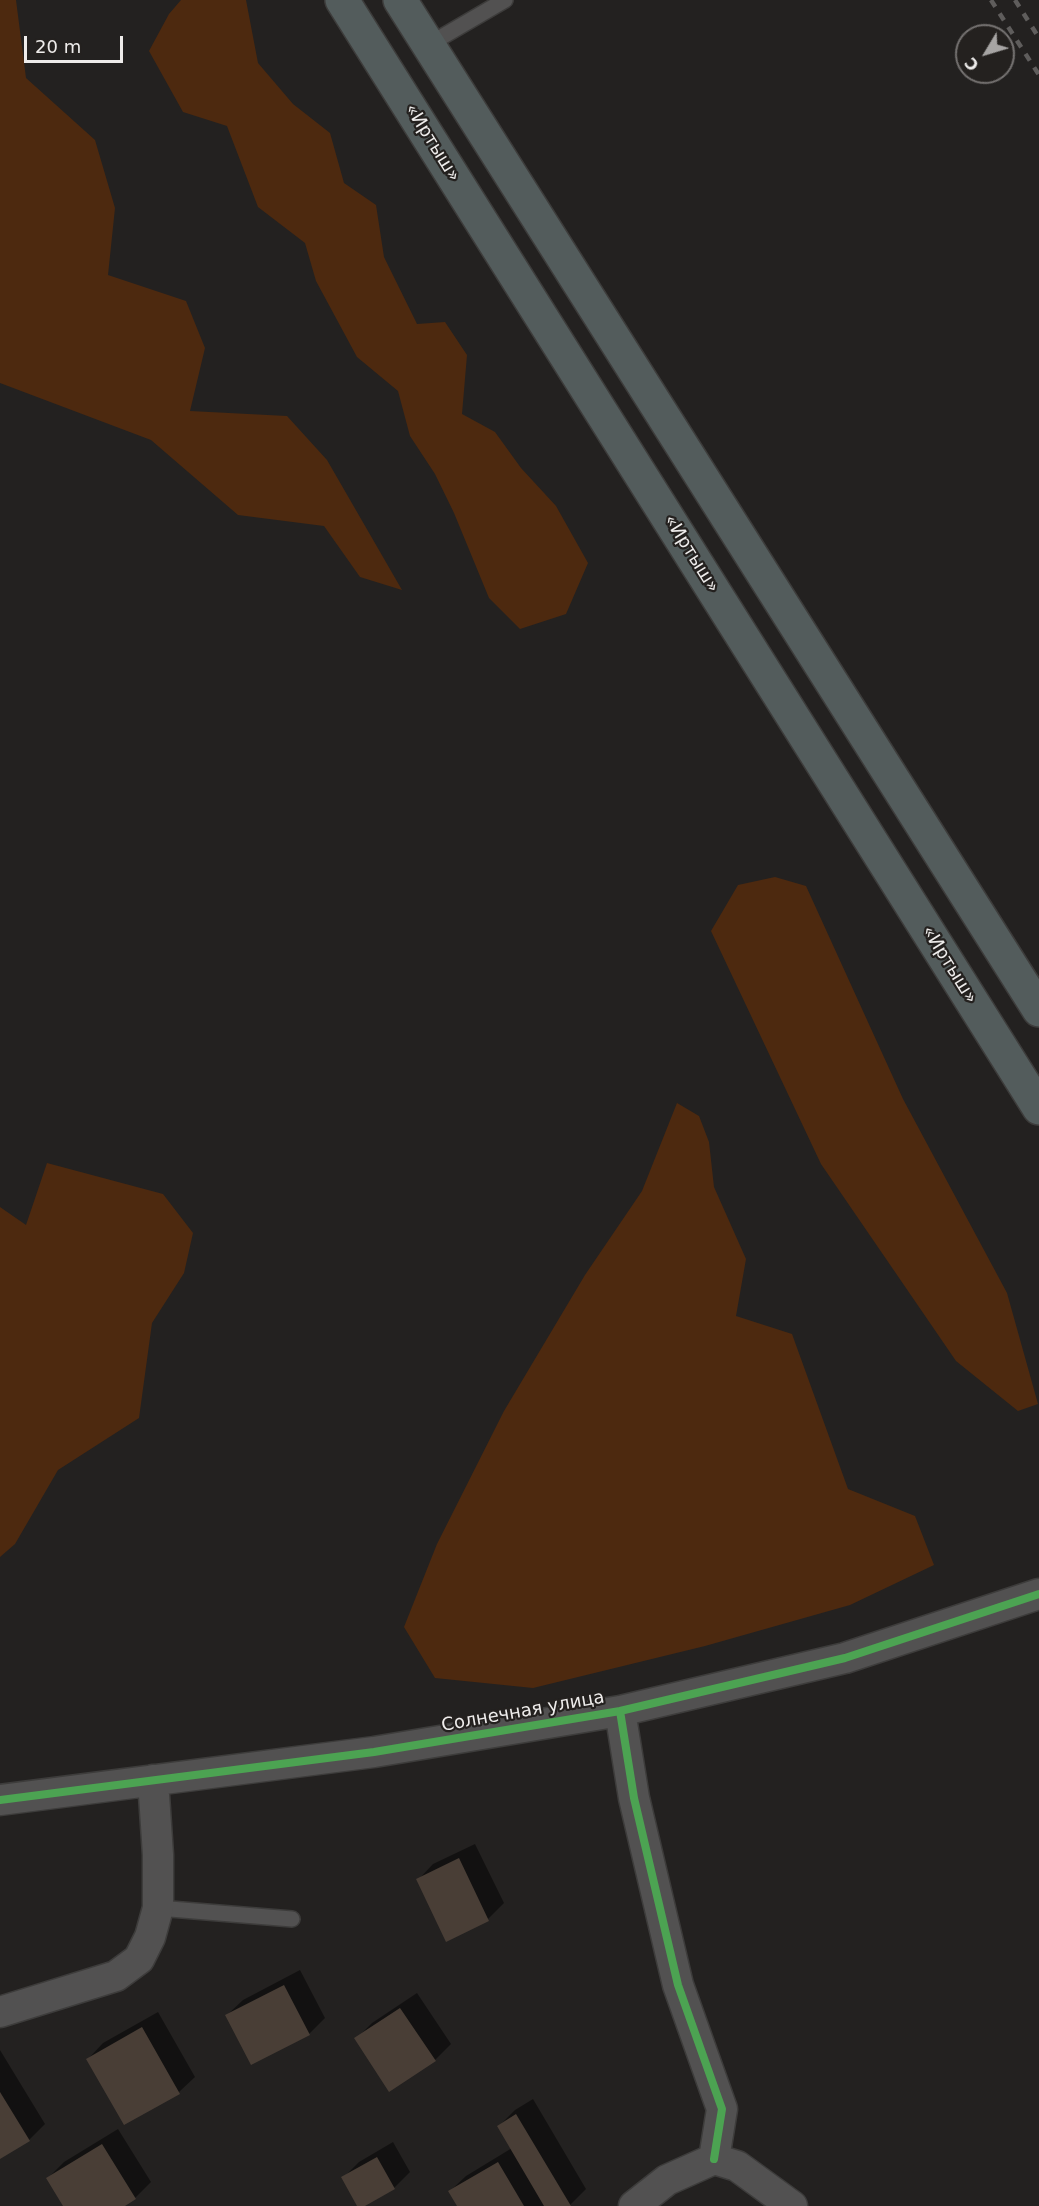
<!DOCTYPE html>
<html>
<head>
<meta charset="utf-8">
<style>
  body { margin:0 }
  #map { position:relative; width:1039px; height:2206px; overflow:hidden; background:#232120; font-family:"DejaVu Sans",sans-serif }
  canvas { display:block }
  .north { position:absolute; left:955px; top:24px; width:60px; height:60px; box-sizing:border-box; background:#24211f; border:2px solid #757271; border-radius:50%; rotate:232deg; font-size:16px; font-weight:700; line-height:24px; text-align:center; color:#eeeceb }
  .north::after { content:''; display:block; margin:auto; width:21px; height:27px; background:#a7a5a4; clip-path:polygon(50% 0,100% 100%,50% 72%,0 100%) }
  .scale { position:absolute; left:24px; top:36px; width:99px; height:27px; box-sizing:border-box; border:3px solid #eeeceb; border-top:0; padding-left:8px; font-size:18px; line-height:21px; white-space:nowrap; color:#eeeceb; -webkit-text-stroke:4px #24211f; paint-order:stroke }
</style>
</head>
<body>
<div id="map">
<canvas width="1039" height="2206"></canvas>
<div class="north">С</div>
<div class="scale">20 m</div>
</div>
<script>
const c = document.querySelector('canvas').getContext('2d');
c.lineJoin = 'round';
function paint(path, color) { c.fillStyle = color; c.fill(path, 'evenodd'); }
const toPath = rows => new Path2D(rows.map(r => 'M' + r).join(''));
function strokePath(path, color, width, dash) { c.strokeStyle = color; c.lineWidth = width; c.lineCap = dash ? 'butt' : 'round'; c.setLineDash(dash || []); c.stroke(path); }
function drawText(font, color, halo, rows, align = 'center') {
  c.font = font + ' "DejaVu Sans",sans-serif'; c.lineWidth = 4.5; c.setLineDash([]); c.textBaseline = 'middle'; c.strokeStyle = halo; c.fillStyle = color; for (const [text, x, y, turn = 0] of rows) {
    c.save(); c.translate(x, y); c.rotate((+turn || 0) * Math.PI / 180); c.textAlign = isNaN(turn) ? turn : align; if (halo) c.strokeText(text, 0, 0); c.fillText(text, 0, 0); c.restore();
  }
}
const green = toPath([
  [0,0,16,0,26,78,95,140,115,208,108,275,186,301,205,348,190,411,287,416,327,460,402,590,360,577,324,526,238,515,151,440,0,383],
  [181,0,246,0,258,63,293,104,330,133,344,183,376,205,384,257,417,324,445,322,467,355,462,414,495,432,521,468,556,506,588,563,566,614,520,629,489,598,454,513,435,474,410,436,398,391,357,357,316,281,305,243,258,207,227,126,183,112,149,51,169,14],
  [775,877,806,886,903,1099,1007,1293,1038,1404,1018,1411,956,1361,821,1164,711,931,738,885],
  [677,1103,699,1116,709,1142,714,1187,746,1259,736,1316,792,1334,848,1489,915,1516,934,1565,850,1605,705,1646,533,1688,435,1678,404,1627,437,1544,504,1411,585,1275,642,1191],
  [47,1163,163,1194,193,1233,184,1273,152,1323,139,1418,58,1470,15,1544,0,1557,0,1207,26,1225]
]);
const shadow = toPath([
  [475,1844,504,1903,488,1919,418,1880,433,1864],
  [300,1970,325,2018,309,2034,227,2015,243,2000],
  [417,1993,451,2044,435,2060,356,2039,372,2023],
  [158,2012,195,2077,179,2092,88,2059,103,2043],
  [0,2050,45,2124,29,2140,0,2158],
  [533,2099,586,2189,569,2206,458,2206,450,2191,466,2176,512,2148,499,2126,515,2110],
  [118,2129,151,2182,135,2198,122,2206,65,2206,48,2178,64,2162],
  [393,2142,410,2172,394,2188,359,2206,343,2178,359,2162]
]);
const building = toPath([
  [459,1858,489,1921,446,1942,416,1879],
  [284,1985,310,2035,251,2065,225,2015],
  [400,2008,436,2061,389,2092,354,2038],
  [142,2027,180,2094,124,2125,86,2059],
  [0,2092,30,2141,0,2159],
  [516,2114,571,2206,544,2206,497,2126],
  [102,2144,136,2199,125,2206,63,2206,46,2178],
  [377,2157,395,2189,365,2206,357,2206,341,2177],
  [498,2162,524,2206,457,2206,448,2191]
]);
const lane = toPath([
  [428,45,505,0],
  [158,1908,292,1919]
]);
const street = toPath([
  [620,1711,634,1798,678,1985,722,2109,714,2159],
  [0,1800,374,1752,620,1711,845,1658,1039,1594],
  [0,2012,116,1976,139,1959,150,1937,158,1908,158,1855,153,1780],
  [714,2159,737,2166,792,2206],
  [634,2206,667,2180,714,2159]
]);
const primary = toPath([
  [342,0,1039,1108],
  [400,0,1039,1010]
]);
const rail = toPath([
  [991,0,1039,75],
  [1015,0,1039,38]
]);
const cycleway = toPath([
  [620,1711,634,1798,678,1985,722,2109,714,2159],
  [0,1800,374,1752,620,1711,845,1658,1039,1594]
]);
const streetNames = [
  ["«Иртыш»",432,143,58],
  ["«Иртыш»",691,554,58],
  ["«Иртыш»",949,965,58],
  ["Солнечная улица",523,1712,-10]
];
paint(green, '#4d290f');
paint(shadow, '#0007');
paint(building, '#493e36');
strokePath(lane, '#3d3c3b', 18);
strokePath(street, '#3d3c3b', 33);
strokePath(primary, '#3d3c3b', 36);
strokePath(lane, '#525151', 15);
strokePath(street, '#525151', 30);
strokePath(primary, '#535c5c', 33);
strokePath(rail, '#5f5d5c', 4.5, [8, 8]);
strokePath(cycleway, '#4ca352', 8);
drawText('18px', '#eeeceb', '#24211f', streetNames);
</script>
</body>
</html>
